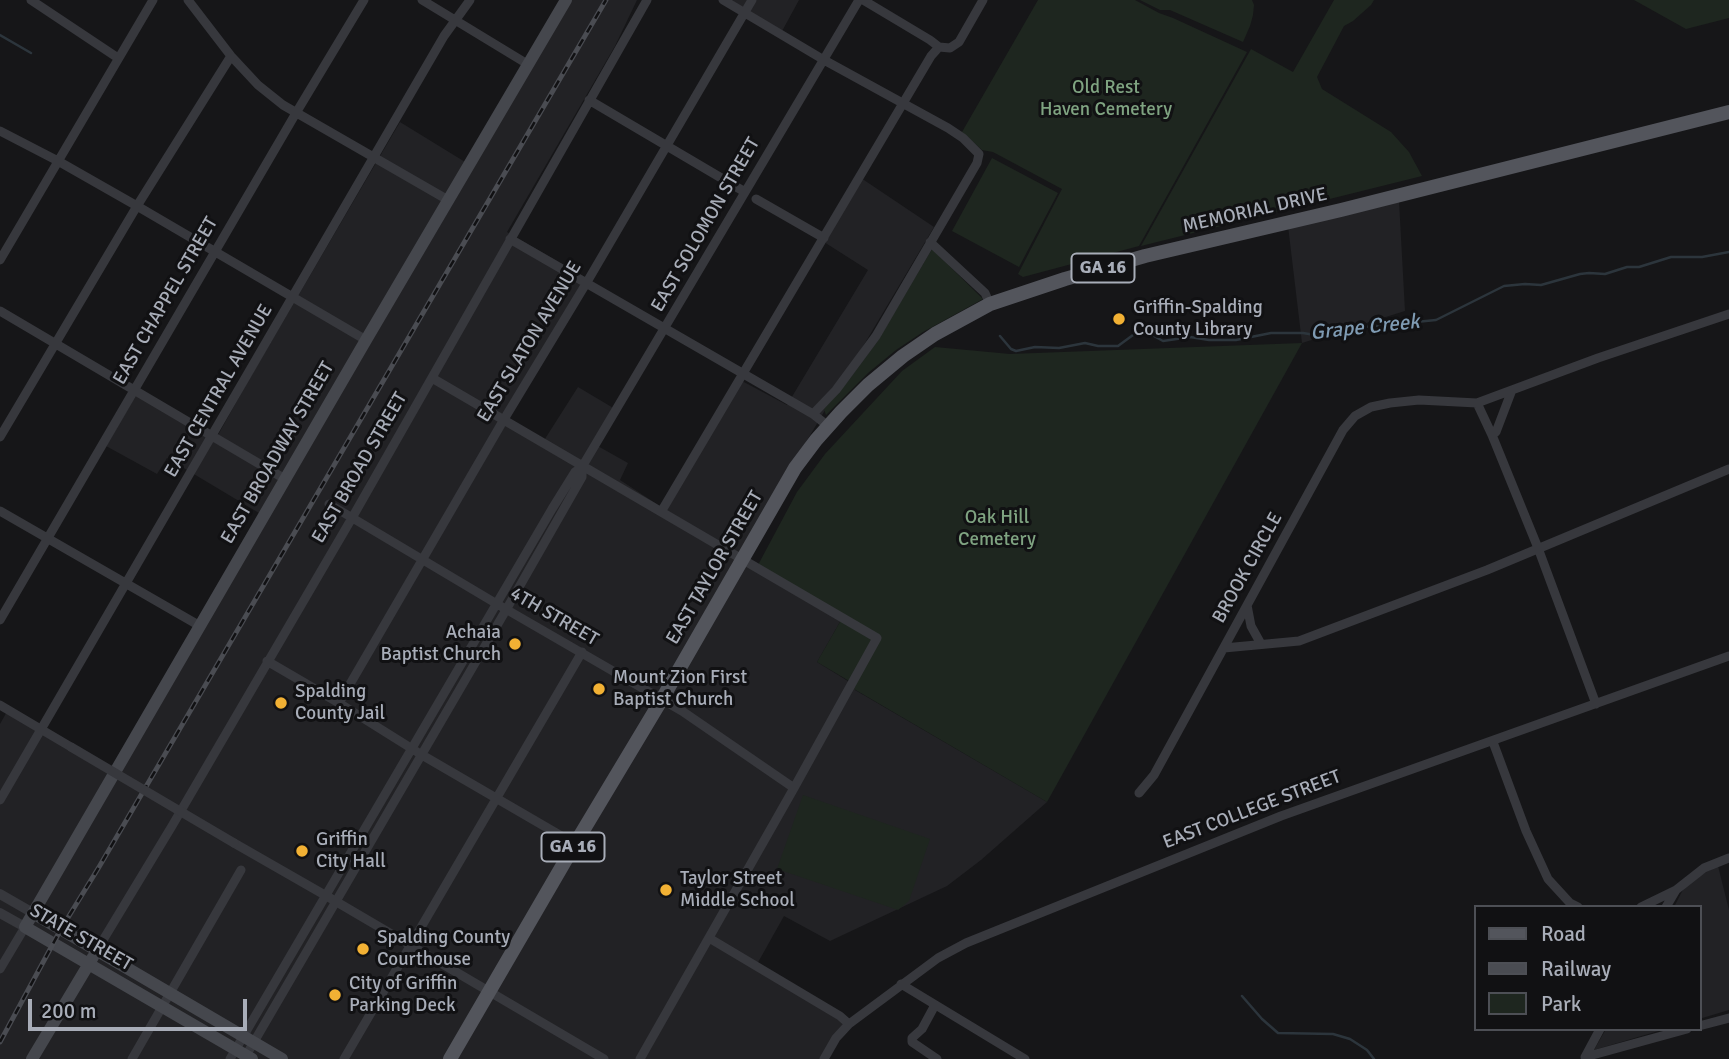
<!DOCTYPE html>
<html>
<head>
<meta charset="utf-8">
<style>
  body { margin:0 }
  #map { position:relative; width:1729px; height:1059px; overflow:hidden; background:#161618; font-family:Signika,sans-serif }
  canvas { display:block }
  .legend { position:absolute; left:1474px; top:905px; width:228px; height:126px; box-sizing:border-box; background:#111113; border:2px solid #4d4f55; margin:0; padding:9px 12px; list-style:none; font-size:21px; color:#a8adb8 }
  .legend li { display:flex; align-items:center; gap:14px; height:35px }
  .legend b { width:35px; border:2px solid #4d4f55 }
  .scale { position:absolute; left:28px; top:999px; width:219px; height:32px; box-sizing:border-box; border:4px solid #a8adb8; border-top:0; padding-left:9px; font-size:21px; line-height:24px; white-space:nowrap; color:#a8adb8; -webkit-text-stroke:5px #111113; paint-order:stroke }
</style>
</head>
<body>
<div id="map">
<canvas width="1729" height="1059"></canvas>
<ul class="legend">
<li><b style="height:9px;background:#53555c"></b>Road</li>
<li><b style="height:9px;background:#4a4c52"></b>Railway</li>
<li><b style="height:19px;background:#1e261f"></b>Park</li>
</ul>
<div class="scale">200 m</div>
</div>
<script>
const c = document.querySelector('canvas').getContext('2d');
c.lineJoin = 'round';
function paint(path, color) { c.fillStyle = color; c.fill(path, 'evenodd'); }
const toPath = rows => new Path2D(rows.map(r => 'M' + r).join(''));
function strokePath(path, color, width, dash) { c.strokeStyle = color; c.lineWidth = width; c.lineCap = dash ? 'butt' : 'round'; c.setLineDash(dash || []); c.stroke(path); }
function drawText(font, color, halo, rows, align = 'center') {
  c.font = font + ' Signika,sans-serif'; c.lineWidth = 6; c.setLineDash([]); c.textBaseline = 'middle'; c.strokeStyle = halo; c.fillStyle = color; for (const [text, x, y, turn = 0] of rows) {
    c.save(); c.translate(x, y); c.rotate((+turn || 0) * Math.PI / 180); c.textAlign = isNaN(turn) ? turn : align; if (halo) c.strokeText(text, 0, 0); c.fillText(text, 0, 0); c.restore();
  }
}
const built = toPath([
  [567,0,637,0,615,46,507,232,592,281,508,419,543,442,578,387,615,409,596,445,628,463,620,480,666,510,742,381,787,405,868,270,824,242,861,178,934,227,740,553,844,615,817,662,856,686,855,690,1047,802,981,860,947,886,830,941,784,916,756,966,848,1023,827,1059,0,1059,0,724,9,708,116,771,264,516,167,458,157,474,106,446,139,390,218,435,247,383,400,122,470,165],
  [725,0,799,0,781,33],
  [1399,201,1405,311,1302,343,1288,226],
  [1718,866,1729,910,1729,1010,1699,1019,1699,907,1674,907,1687,882],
  [1606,1029,1665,1029,1594,1050]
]);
const green = toPath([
  [1038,0,1135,0,1159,13,1173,18,1247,52,1139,246,1023,277,1018,274,1062,189,993,152,982,150,962,132],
  [1140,0,1252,0,1254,5,1253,15,1250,26,1243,42,1170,10,1160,10],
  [1334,0,1374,0,1371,5,1353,21,1344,26,1317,77,1322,89,1391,132,1409,152,1422,176,1141,246,1251,49,1293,72],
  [1634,0,1729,0,1729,18,1686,29],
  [992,158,1058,193,1019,267,952,231],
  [932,249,983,299,923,332,896,350,868,373,826,415,824,409,851,377,877,342],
  [1302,343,1047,802,854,689,856,685,817,662,844,615,758,565,797,492,825,454,902,371,935,347,1010,354],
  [803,795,930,839,909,901,898,910,777,869]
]);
const stream = toPath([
  [0,35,31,53],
  [1000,336,1011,349,1016,351,1035,347,1059,348,1085,343,1098,346,1118,346,1133,335,1143,334,1152,335,1163,341,1190,337,1209,340,1236,340,1271,333,1303,333,1315,335,1355,328,1436,320,1504,286,1525,284,1541,285,1580,274,1589,273,1605,274,1627,267,1639,267,1671,257,1702,257,1729,252],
  [1242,996,1262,1019,1278,1033,1333,1034,1350,1039,1367,1050,1374,1059]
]);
const minor = toPath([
  [31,0,118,58],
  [188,0,231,56,258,85,283,105,448,200],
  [422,0,529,65],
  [723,0,824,60,948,128,963,138,979,154,977,163,876,336,836,390,813,414],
  [863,0,930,40,939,47],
  [939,47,950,48,959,42,983,0],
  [589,100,745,192],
  [0,131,58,161,137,206,366,340],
  [756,199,824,238],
  [510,239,813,414,828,426],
  [930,242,985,293,990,304],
  [0,260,153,0],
  [0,311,285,479],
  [432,378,877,638,794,788,640,1059],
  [1477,403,1492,435,1538,548,1596,704],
  [1492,435,1496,432,1512,390],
  [0,437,137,206,231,56],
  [329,504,497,604,682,711,794,788],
  [0,511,200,626],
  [661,512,931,56,939,47],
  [1247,605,1251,626,1261,644],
  [0,620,296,113,364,0],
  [1224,648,1299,641,1487,570,1729,469],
  [267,661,339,703,422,755,575,844],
  [339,703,503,421,587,282,752,0],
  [0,705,71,747],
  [1493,742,1526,831,1548,879,1570,903,1578,907],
  [1139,793,1154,775,1343,430,1355,416,1371,407,1390,403,1419,400,1477,403,1598,358,1729,314],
  [0,800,444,36,470,0],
  [234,843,330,898,604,1059],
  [1641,907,1676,890,1704,868,1729,858],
  [1666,907,1676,890],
  [709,938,840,1016,849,1024],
  [97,950,172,826,352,518,647,0],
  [0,969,25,927],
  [901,984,1025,1059],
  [935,1005,922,1029,912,1038,912,1042,937,1059],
  [1699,1026,1729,1018],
  [1585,1057,1687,1029],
  [1585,1057,1600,1029],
  [132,1059,241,870],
  [230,1059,552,509,575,472,582,467,859,0],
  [244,1059,506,610,582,477,582,467],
  [344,1059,582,652],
  [824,1059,836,1038,849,1024,938,958,966,943,1281,816,1729,656]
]);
const tertiary = toPath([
  [0,894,33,913],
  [0,913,25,927]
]);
const secondary = toPath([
  [33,913,282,1059],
  [32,1059,93,957],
  [252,1059,25,927,366,340,566,0]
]);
const primary = toPath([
  [450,1059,575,844,662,699,795,468,816,440,841,412,868,385,903,356,935,334,990,304,1065,279,1145,256,1341,210,1729,112]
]);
const rail = toPath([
  [0,1042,61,929,99,867,606,0]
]);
const minorBridge = toPath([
  [71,747,234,843]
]);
const markers = [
  [1119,319,7,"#f2b134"],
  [515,644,7,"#f2b134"],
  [599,689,7,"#f2b134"],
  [281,703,7,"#f2b134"],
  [302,851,7,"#f2b134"],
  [666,890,7,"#f2b134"],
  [363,949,7,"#f2b134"],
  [335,995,7,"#f2b134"]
];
const shields = [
  [1103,268,63],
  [573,847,63]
];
const shieldNames = [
  ["GA 16",1103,268],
  ["GA 16",573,847]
];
const parkNames = [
  ["Old Rest",1106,88],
  ["Haven Cemetery",1106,110],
  ["Oak Hill",997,518],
  ["Cemetery",997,540]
];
const streetNames = [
  ["MEMORIAL DRIVE",1255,211,-13],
  ["EAST SOLOMON STREET",706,225,-60],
  ["EAST CHAPPEL STREET",166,301,-60],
  ["EAST SLATON AVENUE",530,342,-59],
  ["EAST CENTRAL AVENUE",219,391,-60],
  ["EAST BROADWAY STREET",278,453,-60],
  ["EAST BROAD STREET",360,468,-60],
  ["EAST TAYLOR STREET",715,568,-60],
  ["BROOK CIRCLE",1248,568,-61],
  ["4TH STREET",554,617,30],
  ["EAST COLLEGE STREET",1252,810,-21],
  ["STATE STREET",81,938,30]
];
const poiNames = [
  ["Griffin-Spalding",1133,308],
  ["County Library",1133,330],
  ["Achaia",501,633,"right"],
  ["Baptist Church",501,655,"right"],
  ["Mount Zion First",613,678],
  ["Baptist Church",613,700],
  ["Spalding",295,692],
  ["County Jail",295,714],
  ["Griffin",316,840],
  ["City Hall",316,862],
  ["Taylor Street",680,879],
  ["Middle School",680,901],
  ["Spalding County",377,938],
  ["Courthouse",377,960],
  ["City of Griffin",349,984],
  ["Parking Deck",349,1006]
];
const waterNames = [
  ["Grape Creek",1365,328,-6]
];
paint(built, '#222225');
paint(green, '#1e261f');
strokePath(stream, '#2c353c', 2.5);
strokePath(minor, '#37383d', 9);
strokePath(tertiary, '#37383d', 10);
strokePath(secondary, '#45474d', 12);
strokePath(primary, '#53555c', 14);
strokePath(rail, '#4a4c52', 5);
strokePath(rail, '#111113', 2.5, [8]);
strokePath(minorBridge, '#37383d', 9);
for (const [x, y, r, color] of markers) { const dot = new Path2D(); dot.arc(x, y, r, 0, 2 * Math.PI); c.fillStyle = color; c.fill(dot); strokePath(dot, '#111113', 2.5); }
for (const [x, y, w] of shields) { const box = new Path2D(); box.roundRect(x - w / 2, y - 14.5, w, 29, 5); c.fillStyle = '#111113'; c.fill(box); strokePath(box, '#a8adb8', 2); }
drawText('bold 18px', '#a8adb8', null, shieldNames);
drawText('19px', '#7fa381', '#111113', parkNames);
drawText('19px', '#a8adb8', '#111113', streetNames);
drawText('19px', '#a8adb8', '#111113', poiNames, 'left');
drawText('italic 21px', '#7f9bb3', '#111113', waterNames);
</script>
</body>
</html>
